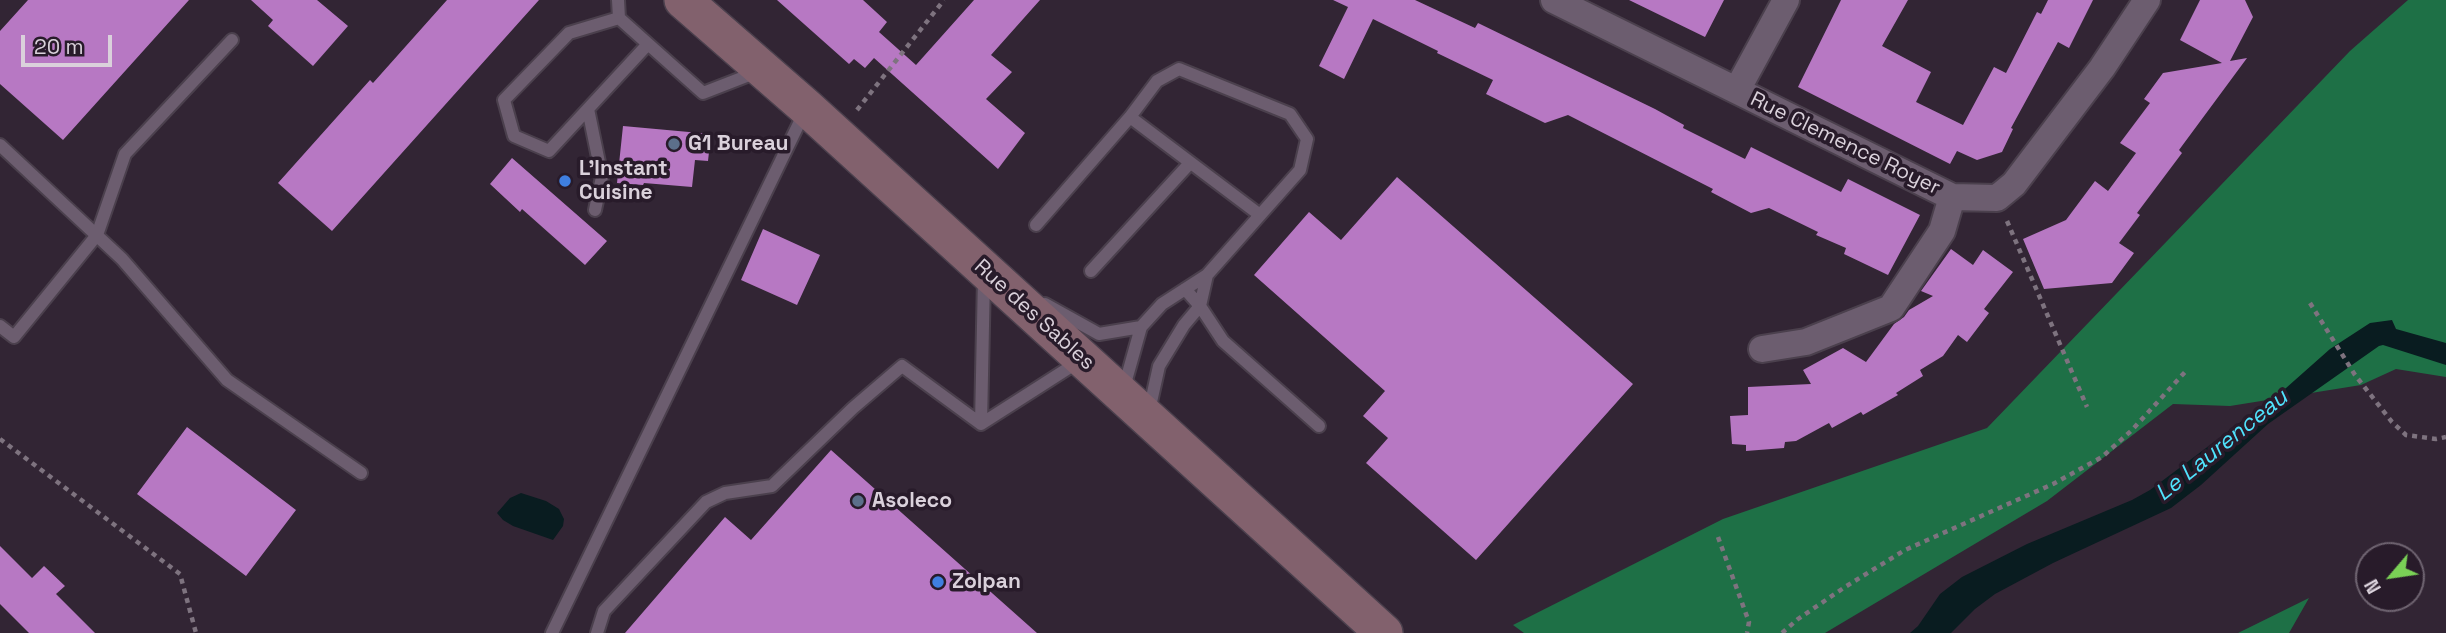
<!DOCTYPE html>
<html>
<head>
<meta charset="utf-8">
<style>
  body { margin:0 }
  #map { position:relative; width:2446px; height:633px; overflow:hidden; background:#322534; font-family:"Space Grotesk",sans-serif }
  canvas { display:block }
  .north { position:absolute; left:2355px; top:542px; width:70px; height:70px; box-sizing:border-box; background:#281b2a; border:2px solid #6f6471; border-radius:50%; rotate:241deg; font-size:19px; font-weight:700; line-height:28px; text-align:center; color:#dad1db }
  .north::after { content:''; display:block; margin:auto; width:24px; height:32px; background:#7ad156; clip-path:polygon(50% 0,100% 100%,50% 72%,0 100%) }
  .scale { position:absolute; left:21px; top:35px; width:91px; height:32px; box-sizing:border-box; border:4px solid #dad1db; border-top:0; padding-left:9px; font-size:21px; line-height:24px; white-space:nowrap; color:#dad1db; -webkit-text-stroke:5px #281b2a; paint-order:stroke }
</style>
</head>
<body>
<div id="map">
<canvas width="2446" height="633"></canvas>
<div class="north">N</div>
<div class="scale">20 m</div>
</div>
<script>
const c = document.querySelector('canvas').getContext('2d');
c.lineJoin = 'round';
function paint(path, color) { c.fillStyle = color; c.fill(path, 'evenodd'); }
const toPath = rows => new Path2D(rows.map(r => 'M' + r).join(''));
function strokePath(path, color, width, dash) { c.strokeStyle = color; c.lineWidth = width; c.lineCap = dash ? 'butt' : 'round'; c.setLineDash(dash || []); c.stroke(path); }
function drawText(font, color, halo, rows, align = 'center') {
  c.font = font + ' "Space Grotesk",sans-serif'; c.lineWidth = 7; c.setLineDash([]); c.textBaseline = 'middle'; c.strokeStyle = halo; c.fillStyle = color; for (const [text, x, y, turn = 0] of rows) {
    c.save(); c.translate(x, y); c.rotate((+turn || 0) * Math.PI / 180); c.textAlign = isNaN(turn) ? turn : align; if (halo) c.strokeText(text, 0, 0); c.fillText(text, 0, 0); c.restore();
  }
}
const forest = toPath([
  [2408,0,2446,0,2446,377,2396,369,2361,385,2230,406,2173,404,2047,501,1825,633,1524,633,1513,625,1723,519,1987,428,2350,51],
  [2309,598,2289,633,2238,633]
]);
const water = toPath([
  [2392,320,2396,329,2446,343,2446,365,2383,345,2379,346,2268,424,2201,485,2171,508,2053,563,1995,594,1975,609,1951,633,1910,633,1918,626,1940,594,1962,577,2027,544,2132,500,2150,490,2286,388,2330,349,2370,323],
  [521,493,546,501,559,509,564,519,563,526,553,540,513,526,503,520,497,513,510,498]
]);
const building = toPath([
  [28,0,189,0,63,140,0,84,0,31],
  [251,0,317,0,348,26,313,66,268,26,273,20],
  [447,0,539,0,332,231,278,183,370,80,373,83],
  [777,0,863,0,887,22,879,32,916,65,974,0,1040,0,991,55,1012,72,986,99,1025,133,998,169,874,58,865,68,854,59,849,64],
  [1333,0,1415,0,1475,28,1478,23,1655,109,1684,125,1683,128,1745,159,1751,147,1841,192,1848,179,1920,215,1888,275,1844,254,1846,248,1816,235,1818,232,1769,208,1751,213,1711,192,1713,189,1568,115,1545,123,1486,94,1493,80,1437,53,1438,51,1373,19,1344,79,1319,66,1348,7],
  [1629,0,1724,0,1705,37],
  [1841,0,1908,0,1882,46,1931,72,1916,102,1963,125,1994,67,2006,73,2037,12,2041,14,2048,0,2093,0,2069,48,2058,42,2011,128,2013,129,2002,152,1977,160,1957,151,1950,164,1798,87],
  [2200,0,2245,0,2253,17,2230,61,2247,58,2179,150,2182,153,2137,213,2140,215,2119,243,2134,253,2112,283,2044,289,2023,239,2066,220,2095,181,2108,191,2136,153,2120,143,2150,103,2144,99,2163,73,2222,63,2180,40],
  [623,126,711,134,708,161,695,160,692,187,644,183,643,185,617,183],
  [512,158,607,241,585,265,522,209,520,212,490,184],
  [1397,177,1633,384,1476,560,1366,463,1388,438,1363,416,1385,391,1254,275,1309,212,1341,240],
  [763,229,820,255,797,305,741,280],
  [1951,249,1973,265,1983,250,2013,272,1984,309,1989,313,1967,342,1958,335,1943,356,1920,370,1923,376,1896,393,1898,395,1863,415,1861,412,1832,428,1829,423,1796,441,1785,442,1784,448,1746,451,1746,445,1732,444,1730,416,1748,415,1748,387,1811,384,1803,370,1843,348,1866,362,1894,324,1904,317,1909,310,1933,296,1921,291],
  [187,427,296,510,246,576,137,494],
  [831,450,1037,633,625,633,725,517,751,540],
  [0,546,32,578,44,566,65,586,56,594,95,633,29,633,0,604]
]);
const path = toPath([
  [857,110,944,0],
  [2007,221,2087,407],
  [2310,303,2355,375,2392,422,2406,435,2436,439,2446,437],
  [0,439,180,574,196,633],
  [1718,537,1749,622,1747,633],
  [1782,633,1798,619,1845,587,1905,550,2053,484,2102,457,2132,430,2185,372]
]);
const lane = toPath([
  [618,0,619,18,703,93,757,72],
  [619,18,569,33,504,100,514,136,549,151,648,44],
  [588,109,602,177,595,210],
  [1130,117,1260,215],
  [0,145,122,259,227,380,361,473],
  [1036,225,1130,117,1157,81,1179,69,1290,114,1307,139,1300,170,1207,275],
  [1091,271,1190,163],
  [1185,289,1200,306,1223,341,1319,426],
  [1045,304,1099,334,1141,327],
  [0,326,14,337,97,235,125,154,232,40],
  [1123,391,1141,327,1162,304,1207,275,1200,306,1184,325,1159,366,1149,411],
  [981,424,984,277],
  [981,424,1078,362],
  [552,633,805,111],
  [597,633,604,611,706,502,725,493,772,486,853,408,902,366,981,424]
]);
const street = toPath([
  [1554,0,1952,197,1997,198,2014,184,2102,68,2147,0],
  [1737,90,1786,0],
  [1762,349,1806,342,1891,308,1942,231,1952,197]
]);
const secondary = toPath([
  [683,0,807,108,1384,633]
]);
const markers = [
  [674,144,7,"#5c6f8a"],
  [565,181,7,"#3f7fe0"],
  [858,501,7,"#5c6f8a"],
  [938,582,7,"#3f7fe0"]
];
const poiNames = [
  ["G1 Bureau",688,144],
  ["L'Instant",579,169],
  ["Cuisine",579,193],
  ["Asoleco",872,501],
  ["Zolpan",952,582]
];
const streetNames = [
  ["Rue Clemence Royer",1845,144,26],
  ["Rue des Sables",1034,315,42]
];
const waterNames = [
  ["Le Laurenceau",2222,446,-39]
];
paint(forest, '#1e7046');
paint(water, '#091c20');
paint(building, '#b778c3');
strokePath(lane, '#4b404d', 16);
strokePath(street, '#4b404d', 30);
strokePath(secondary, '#4b404d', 40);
strokePath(path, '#7e737f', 4.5, [5, 5]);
strokePath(lane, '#6c5d6f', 12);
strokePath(street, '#6c5d6f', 26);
strokePath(secondary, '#82616d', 37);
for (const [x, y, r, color] of markers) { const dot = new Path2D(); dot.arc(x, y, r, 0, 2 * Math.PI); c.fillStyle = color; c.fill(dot); strokePath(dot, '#281b2a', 2.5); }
drawText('bold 21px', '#dad1db', '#281b2a', poiNames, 'left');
drawText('21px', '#dad1db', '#281b2a', streetNames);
drawText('italic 23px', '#50e3fd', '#281b2a', waterNames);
</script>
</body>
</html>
